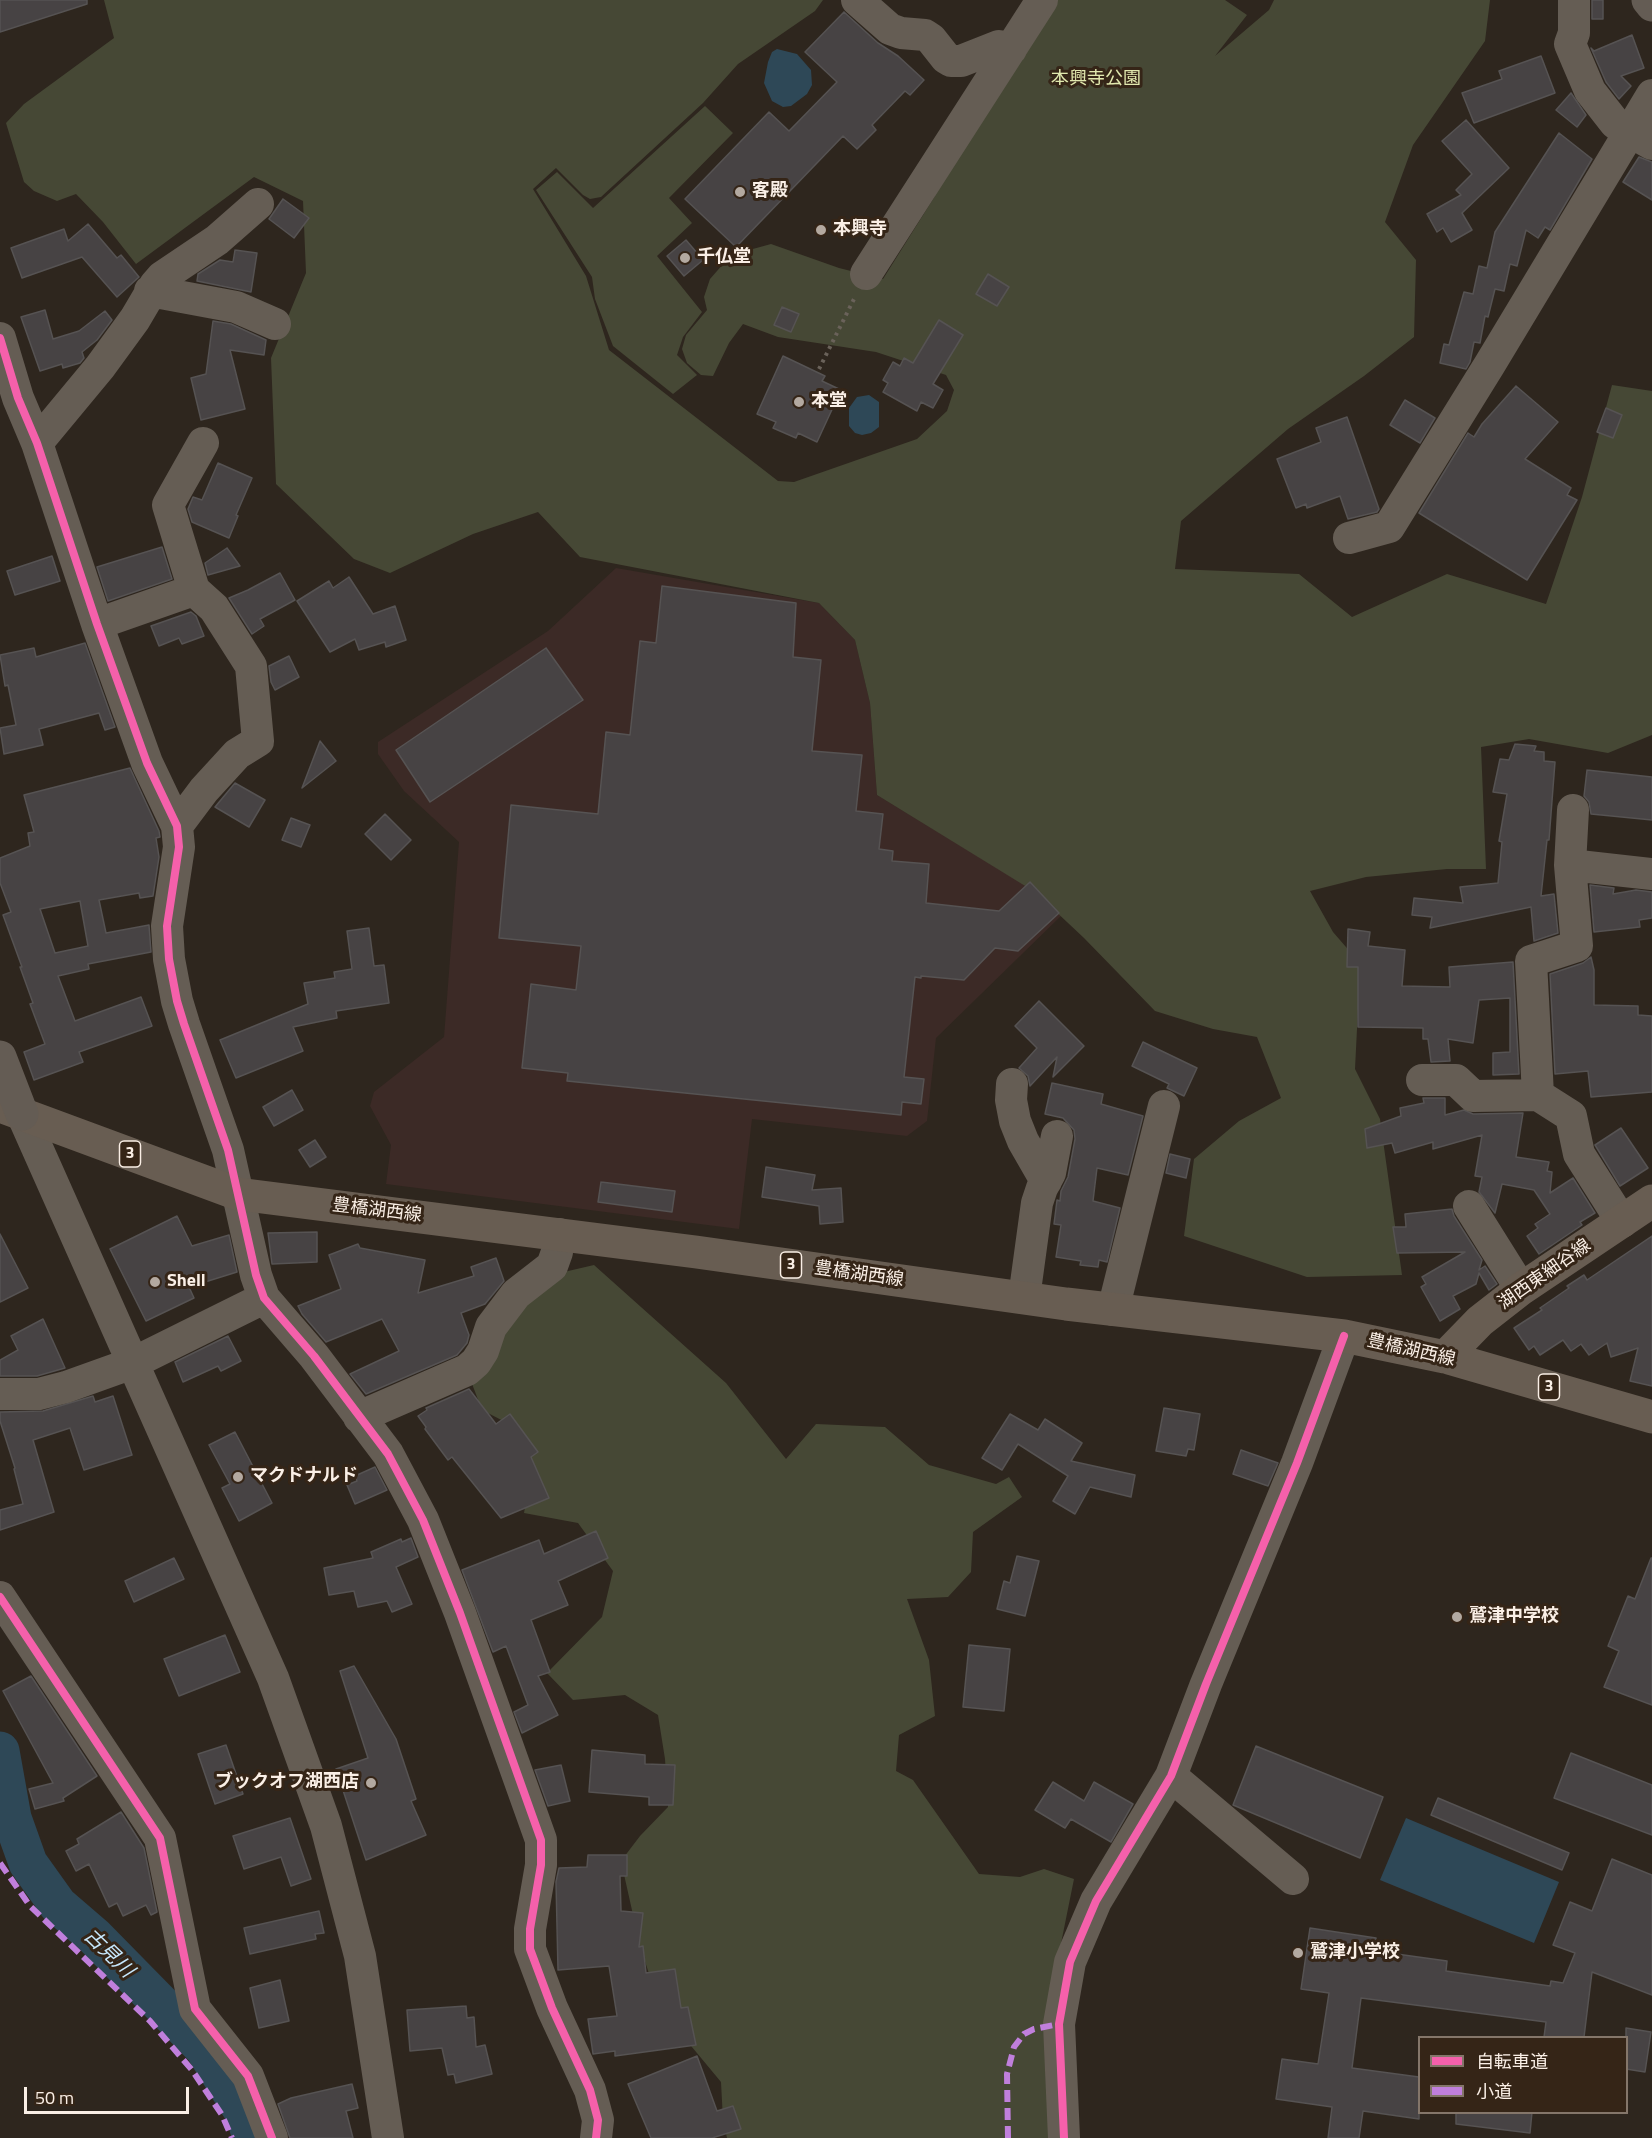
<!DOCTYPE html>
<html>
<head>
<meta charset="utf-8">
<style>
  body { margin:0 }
  #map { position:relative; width:1652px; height:2138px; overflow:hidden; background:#2e261e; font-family:"Titillium Web","Noto Sans JP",sans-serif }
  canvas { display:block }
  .legend { position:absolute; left:1418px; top:2036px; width:210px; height:78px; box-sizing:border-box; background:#352517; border:2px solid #84766a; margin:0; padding:8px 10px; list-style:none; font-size:18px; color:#faefe6 }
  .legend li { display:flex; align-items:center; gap:12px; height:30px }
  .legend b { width:30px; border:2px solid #84766a }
  .scale { position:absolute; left:24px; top:2087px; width:165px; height:27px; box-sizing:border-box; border:3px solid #faefe6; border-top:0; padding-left:8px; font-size:18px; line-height:21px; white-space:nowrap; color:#faefe6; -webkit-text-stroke:4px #352517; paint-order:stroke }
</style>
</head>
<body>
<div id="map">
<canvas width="1652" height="2138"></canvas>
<ul class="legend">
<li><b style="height:8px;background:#f560ab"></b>自転車道</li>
<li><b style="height:8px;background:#c07fdc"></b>小道</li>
</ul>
<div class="scale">50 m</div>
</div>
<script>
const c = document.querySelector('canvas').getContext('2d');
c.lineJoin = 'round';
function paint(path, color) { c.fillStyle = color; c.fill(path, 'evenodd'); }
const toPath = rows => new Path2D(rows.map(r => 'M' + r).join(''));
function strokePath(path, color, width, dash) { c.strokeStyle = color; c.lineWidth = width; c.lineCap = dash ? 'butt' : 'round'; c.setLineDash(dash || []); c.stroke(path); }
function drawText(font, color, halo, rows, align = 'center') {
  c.font = font + ' "Titillium Web","Noto Sans JP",sans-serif'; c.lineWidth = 6; c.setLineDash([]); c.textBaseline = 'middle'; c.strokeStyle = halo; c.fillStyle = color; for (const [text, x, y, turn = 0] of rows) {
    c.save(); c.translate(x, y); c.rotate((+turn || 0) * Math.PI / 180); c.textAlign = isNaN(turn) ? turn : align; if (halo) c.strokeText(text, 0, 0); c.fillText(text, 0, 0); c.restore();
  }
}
const industrial = toPath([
  [616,568,819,603,855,640,870,703,877,795,1035,891,1063,914,936,1038,927,1121,907,1136,752,1119,739,1229,386,1184,391,1145,370,1106,374,1092,444,1037,459,842,404,791,378,754,378,742,548,631]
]);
const green = toPath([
  [104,0,823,0,815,11,738,64,703,103,601,197,590,199,583,195,556,168,533,189,586,276,609,350,778,481,794,482,917,439,947,411,954,390,946,375,876,352,778,337,743,324,729,343,713,376,701,375,687,363,682,349,686,335,707,310,704,297,710,279,731,255,771,244,839,268,883,279,935,196,933,195,1055,0,1225,0,1247,15,1215,56,1269,10,1274,0,1490,0,1485,41,1413,145,1385,222,1416,260,1414,337,1364,376,1288,429,1181,521,1175,569,1299,574,1352,617,1447,574,1546,604,1582,497,1612,385,1652,391,1652,735,1608,753,1529,739,1481,747,1486,869,1447,869,1366,877,1310,891,1333,932,1365,969,1358,1009,1355,1069,1380,1119,1402,1275,1307,1277,1184,1236,1194,1159,1239,1121,1281,1098,1257,1037,1213,1029,1155,1011,1084,938,1035,892,877,795,870,703,855,640,819,603,580,557,538,512,473,534,390,573,354,559,276,484,271,358,306,273,303,201,254,177,136,264,103,222,76,194,57,201,34,191,24,182,6,123,24,104,114,38],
  [705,106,733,133,669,198,692,223,657,256,702,312,683,337,677,355,697,375,673,394,613,346,595,299,592,277,536,190,557,172,593,208],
  [594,1265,726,1383,786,1459,816,1424,885,1427,929,1465,996,1484,1009,1477,1022,1497,973,1532,971,1572,948,1597,907,1599,929,1660,935,1716,899,1735,896,1771,913,1780,979,1874,1020,1877,1044,1869,1074,1879,1051,1993,1064,2138,727,2138,723,2120,721,2082,677,2029,653,1986,640,1946,621,1861,640,1836,668,1807,665,1759,658,1715,625,1695,573,1700,547,1673,602,1617,613,1571,578,1523,524,1513,532,1466,513,1426,482,1410,469,1376,551,1275]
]);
const water = toPath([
  [777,49,797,54,811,70,812,85,807,94,791,106,783,107,772,101,764,83,768,62,772,52],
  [869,395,879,402,879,427,871,433,862,435,855,433,849,426,849,408,857,397],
  [1406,1818,1559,1882,1534,1943,1380,1880]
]);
const river = toPath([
  [0,1751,12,1818,28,1863,58,1905,94,1936,204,2048,245,2114,252,2138]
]);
const building = toPath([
  [0,0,87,0,87,4,0,32,0,0],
  [1592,0,1603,0,1603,19,1592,19,1592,0],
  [844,12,878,43,898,56,924,80,910,95,905,91,872,125,876,130,857,149,843,136,736,247,685,199,769,112,789,131,837,82,805,52,844,12],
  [1632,35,1644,68,1621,76,1631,86,1619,99,1606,82,1591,48,1594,51,1632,35],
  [1541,56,1555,93,1474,123,1462,93,1502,79,1499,71,1541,56],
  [1571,93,1586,115,1577,127,1556,110,1571,93],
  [1466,120,1509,168,1462,213,1472,230,1451,242,1443,228,1437,232,1427,214,1461,195,1456,190,1472,174,1442,141,1466,120],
  [1559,133,1592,159,1550,230,1545,227,1538,238,1526,230,1517,266,1510,264,1504,291,1495,289,1488,317,1485,316,1480,343,1474,342,1470,362,1466,369,1440,363,1444,344,1449,345,1464,292,1473,294,1479,266,1487,268,1495,232,1559,133],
  [1639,157,1652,162,1652,200,1623,182,1639,157],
  [283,199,309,218,294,238,269,219,283,199],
  [88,224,117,258,121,255,139,277,117,297,82,257,22,278,11,248,64,229,68,241,88,224],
  [686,240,703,260,684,276,667,256,686,240],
  [235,250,257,253,251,292,197,281,198,274,220,260,233,262,235,250],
  [988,274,1009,287,997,306,976,294,988,274],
  [782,307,799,314,791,332,774,325,782,307],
  [45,310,53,339,79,331,105,311,112,320,97,340,82,352,84,358,80,363,63,368,62,364,40,371,21,317,45,310],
  [939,320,963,335,933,384,943,390,933,408,921,402,917,411,883,392,888,383,883,380,893,362,900,366,904,358,913,363,939,320],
  [213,321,231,324,266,340,264,355,230,350,245,409,201,420,191,378,206,374,213,321],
  [783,356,825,376,822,381,841,390,817,442,798,433,796,438,773,428,776,422,757,414,783,356],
  [1516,386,1558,422,1525,459,1571,488,1567,495,1577,500,1527,580,1419,513,1468,433,1474,437,1482,424,1516,386],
  [1405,400,1435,418,1420,443,1390,425,1405,400],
  [1606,408,1622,415,1613,438,1597,432,1606,408],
  [1347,417,1379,509,1377,512,1348,519,1340,496,1307,508,1306,504,1296,508,1277,459,1321,442,1316,428,1347,417],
  [218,463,252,478,236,515,238,516,229,538,192,522,188,509,193,497,202,500,218,463],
  [162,547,172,579,108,601,97,567,162,547],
  [227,548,240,566,208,575,205,563,227,548],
  [52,556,60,581,15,595,7,571,52,556],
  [280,573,295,600,260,619,264,626,252,634,229,598,248,590,280,573],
  [349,577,373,614,395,606,406,640,386,647,385,642,359,650,355,639,330,652,297,601,329,581,333,588,349,577],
  [662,586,796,603,793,657,821,660,812,751,862,755,856,811,883,814,879,849,893,851,892,861,929,864,926,903,999,911,1030,882,1059,913,1018,951,995,948,964,980,921,976,921,978,915,977,904,1077,924,1079,921,1104,902,1102,901,1115,567,1081,568,1073,522,1068,531,984,576,990,581,946,499,938,511,805,598,814,606,732,630,735,640,641,656,643,662,586],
  [191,612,196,616,204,636,182,644,179,638,159,646,151,626,191,612],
  [85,643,115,727,105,730,99,713,39,729,43,745,4,754,0,728,16,725,8,685,5,686,0,655,34,648,36,657,85,643],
  [546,648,583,700,430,802,396,750,546,648],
  [289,656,299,677,275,690,271,682,269,666,289,656],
  [320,741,336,761,302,788,320,741],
  [1515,744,1536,746,1534,751,1544,752,1544,761,1555,762,1549,840,1547,840,1541,896,1554,894,1558,933,1534,941,1531,907,1430,928,1432,917,1412,915,1414,898,1463,903,1460,887,1498,883,1502,842,1499,841,1507,794,1493,792,1500,759,1509,760,1515,744],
  [130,768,159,831,160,837,156,838,159,857,153,896,140,898,139,893,99,900,106,933,149,925,151,952,88,964,89,969,58,976,75,1021,141,997,152,1026,79,1052,83,1062,34,1080,24,1052,45,1044,30,1004,33,1003,20,967,22,967,3,915,11,912,0,883,0,858,30,846,28,833,34,832,24,795,130,768],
  [80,901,88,946,55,953,40,909,80,901],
  [1587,770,1652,777,1652,820,1591,814,1589,802,1584,796,1587,770],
  [235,783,265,800,249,827,215,807,235,783],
  [385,814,411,840,391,860,365,834,385,814],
  [291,818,310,825,301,847,282,840,291,818],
  [1590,885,1614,888,1613,894,1636,890,1652,892,1652,918,1639,920,1640,927,1594,932,1590,885],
  [369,928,374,966,384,965,389,1003,336,1011,337,1018,293,1027,303,1051,236,1078,220,1040,308,1004,304,983,335,978,334,972,352,969,347,931,369,928],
  [1348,929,1370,932,1368,946,1405,950,1402,986,1450,987,1449,967,1513,962,1519,1074,1493,1075,1493,1053,1510,1052,1510,998,1479,1000,1473,1043,1448,1039,1450,1061,1431,1062,1428,1039,1423,1039,1423,1028,1358,1027,1358,967,1347,967,1348,929],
  [1591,957,1594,970,1594,1005,1638,1006,1638,1015,1652,1016,1652,1092,1591,1097,1588,1071,1555,1074,1550,974,1583,963,1591,957],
  [1039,1001,1084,1046,1053,1077,1057,1057,1030,1086,1028,1076,1019,1068,1037,1048,1015,1026,1039,1001],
  [1143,1042,1197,1068,1184,1096,1167,1088,1169,1084,1132,1066,1143,1042],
  [1052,1083,1103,1094,1101,1104,1143,1116,1128,1175,1097,1168,1093,1201,1120,1208,1107,1262,1099,1260,1098,1267,1080,1265,1081,1261,1056,1257,1061,1225,1054,1224,1057,1200,1060,1201,1061,1191,1068,1177,1075,1139,1074,1130,1063,1118,1045,1114,1052,1083],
  [292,1090,303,1110,274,1126,263,1107,292,1090],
  [1423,1098,1445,1098,1445,1115,1464,1110,1473,1114,1523,1113,1516,1157,1549,1162,1547,1171,1552,1172,1550,1193,1573,1178,1595,1213,1580,1222,1582,1225,1539,1254,1527,1236,1538,1228,1535,1224,1550,1214,1534,1190,1502,1184,1495,1213,1479,1192,1482,1177,1475,1176,1482,1135,1433,1149,1433,1142,1395,1153,1392,1143,1367,1148,1365,1129,1401,1116,1400,1108,1424,1103,1423,1098],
  [1621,1128,1648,1168,1620,1186,1595,1145,1621,1128],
  [315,1140,326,1157,310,1167,299,1150,315,1140],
  [1170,1154,1190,1159,1186,1178,1166,1173,1170,1154],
  [766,1167,815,1175,812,1190,841,1188,843,1222,820,1224,819,1206,762,1197,766,1167],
  [601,1182,675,1191,672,1212,598,1202,601,1182],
  [1452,1209,1454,1216,1482,1260,1479,1270,1485,1266,1497,1284,1489,1290,1479,1273,1476,1284,1453,1296,1460,1309,1440,1321,1421,1287,1426,1284,1422,1277,1465,1252,1397,1253,1393,1227,1406,1227,1405,1214,1452,1209],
  [177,1216,192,1246,229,1235,237,1272,189,1287,194,1298,146,1321,110,1249,177,1216],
  [317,1232,317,1262,272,1264,268,1233,317,1232],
  [0,1234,28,1288,0,1302,0,1234],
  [1652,1236,1652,1386,1630,1381,1638,1348,1611,1357,1607,1343,1589,1355,1581,1344,1571,1351,1563,1340,1540,1355,1534,1346,1529,1350,1514,1328,1542,1310,1540,1308,1569,1288,1567,1286,1584,1275,1587,1280,1652,1236],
  [358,1244,360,1248,425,1260,418,1293,474,1276,471,1267,496,1258,504,1281,485,1304,461,1313,469,1335,467,1343,457,1355,366,1394,350,1374,399,1351,382,1319,326,1342,302,1314,298,1306,341,1289,329,1255,358,1244],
  [43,1319,65,1368,37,1376,0,1376,0,1360,18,1350,11,1336,43,1319],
  [228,1336,241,1361,221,1371,218,1366,183,1382,175,1362,228,1336],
  [469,1389,496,1424,510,1414,538,1452,531,1457,549,1498,501,1518,452,1457,448,1460,425,1429,426,1427,418,1416,427,1410,426,1408,469,1389],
  [93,1396,95,1402,113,1396,132,1455,84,1470,70,1428,33,1440,54,1512,0,1530,0,1510,23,1504,14,1469,15,1468,0,1421,0,1412,43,1411,93,1396],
  [1164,1408,1200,1414,1194,1450,1188,1449,1186,1456,1156,1451,1164,1408],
  [1010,1414,1038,1430,1045,1419,1082,1443,1071,1461,1135,1475,1131,1497,1090,1487,1075,1514,1053,1501,1068,1476,1018,1444,1002,1470,982,1458,1010,1414],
  [235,1432,272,1503,239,1521,222,1488,230,1484,209,1445,235,1432],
  [1241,1450,1278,1463,1268,1486,1233,1474,1241,1450],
  [375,1467,387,1490,355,1504,347,1485,357,1481,355,1476,375,1467],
  [596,1531,608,1558,558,1581,568,1605,531,1620,550,1672,538,1676,558,1715,522,1733,514,1712,528,1705,506,1646,493,1652,462,1570,539,1540,544,1554,596,1531],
  [411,1538,418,1557,396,1567,412,1604,392,1612,387,1601,358,1607,354,1591,329,1595,324,1568,373,1558,371,1552,401,1539,402,1542,411,1538],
  [1017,1556,1039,1561,1025,1616,997,1609,1004,1581,1010,1583,1017,1556],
  [174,1558,184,1579,134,1602,125,1581,174,1558],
  [1651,1558,1652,1558,1652,1705,1604,1687,1619,1651,1608,1646,1628,1596,1635,1599,1651,1558],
  [225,1635,240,1672,179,1696,164,1659,225,1635],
  [969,1645,1010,1649,1004,1711,963,1707,969,1645],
  [354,1666,396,1739,416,1799,411,1801,426,1835,366,1860,336,1769,368,1758,340,1671,354,1666],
  [31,1676,97,1776,63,1798,64,1801,35,1809,29,1789,53,1783,3,1691,31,1676],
  [226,1745,243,1794,215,1804,198,1754,226,1745],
  [1256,1746,1383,1797,1360,1858,1233,1805,1256,1746],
  [592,1750,645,1755,645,1764,675,1765,673,1805,649,1805,649,1797,589,1792,592,1750],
  [1571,1753,1652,1785,1652,1835,1554,1798,1571,1753],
  [561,1765,570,1801,548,1806,535,1770,561,1765],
  [1053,1782,1084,1801,1094,1782,1133,1804,1111,1842,1071,1819,1065,1828,1035,1810,1053,1782],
  [1438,1798,1569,1853,1562,1870,1431,1815,1438,1798],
  [121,1812,144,1848,157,1912,151,1915,146,1905,123,1916,117,1903,109,1907,89,1864,76,1871,66,1851,79,1844,77,1839,121,1812],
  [290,1818,311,1879,291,1886,281,1857,244,1869,233,1836,290,1818],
  [588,1855,627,1855,627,1876,620,1876,621,1911,643,1913,639,1947,643,1946,646,1973,675,1969,681,2008,688,2007,696,2045,615,2056,615,2051,593,2054,588,2019,617,2016,609,1966,558,1970,556,1882,559,1868,587,1867,588,1855],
  [1612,1859,1652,1875,1652,1995,1592,1972,1584,2037,1544,2037,1546,2022,1361,1998,1352,2068,1419,2077,1419,2119,1363,2111,1359,2138,1328,2138,1332,2107,1276,2099,1282,2059,1318,2064,1329,1993,1301,1989,1310,1928,1376,1938,1375,1951,1447,1961,1446,1971,1550,1986,1551,1981,1563,1983,1575,1953,1553,1945,1570,1902,1592,1911,1612,1859],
  [319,1911,324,1933,315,1934,316,1939,250,1954,244,1928,319,1911],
  [280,1980,289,2021,259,2028,250,1988,280,1980],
  [466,2006,467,2018,474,2017,476,2047,485,2045,492,2074,456,2083,454,2074,448,2075,442,2048,410,2051,407,2010,466,2006],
  [1626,2028,1651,2032,1645,2072,1626,2069,1626,2028],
  [697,2056,717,2111,733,2106,741,2129,712,2138,651,2138,628,2084,697,2056],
  [352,2084,358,2108,346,2111,353,2138,290,2138,278,2104,291,2098,352,2084],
  [1456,2112,1532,2112,1530,2133,1456,2124,1456,2112]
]);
const path = toPath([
  [819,369,855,297]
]);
const minor = toPath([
  [857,0,890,29,901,33,925,35,931,39,946,58,951,61,961,61,999,46,1011,49],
  [1574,0,1574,33,1570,44,1590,91,1615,123,1652,144],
  [866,274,1042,0],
  [150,291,236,307,275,324],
  [0,338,18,398,37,443,97,624,147,763,177,826,179,847,167,926,169,959,177,1001,184,1024,228,1150,256,1275,264,1298,314,1356,388,1454,423,1520,460,1613,541,1840,541,1865,530,1929,530,1949,552,2008,590,2090,598,2120,596,2138],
  [37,443,100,367,135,319,155,285,162,277,217,240,258,204],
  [1349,538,1389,527,1490,364,1652,95],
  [97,624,194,590],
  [177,826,204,790,237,754,258,741,251,666,214,608,194,590,168,505,203,443],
  [1570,865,1573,810],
  [1422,1080,1456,1080,1473,1096,1538,1095],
  [1012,1084,1011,1100,1015,1121,1023,1141,1046,1181],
  [22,1114,273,1678,326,1826,360,1956,388,2138],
  [1469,1206,1521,1289],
  [1622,1222,1579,1154,1571,1116,1538,1095,1531,961,1577,946,1570,865,1652,874],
  [1024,1298,1037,1203,1042,1188,1050,1173,1057,1136],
  [1113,1310,1164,1106],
  [0,1394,39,1394,66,1387,133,1363,264,1298],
  [359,1417,467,1370,476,1362,483,1351,491,1327,516,1294,552,1266,557,1252,559,1234],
  [0,1597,160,1838,195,2009,248,2076,272,2138],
  [1171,1776,1293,1879],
  [1064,2138,1059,2024,1070,1962,1096,1901,1171,1776,1206,1684,1297,1463,1344,1336]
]);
const major = toPath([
  [0,1106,238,1194,696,1252,1066,1304,1344,1336,1445,1357,1652,1417],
  [1445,1357,1480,1321,1521,1289,1652,1201]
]);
const highway = toPath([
  [1648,0,1652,5],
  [0,1057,22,1114]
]);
const quiet = toPath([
  [0,1863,30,1906,150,2021,192,2070,222,2115,232,2138],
  [1008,2138,1007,2074,1014,2047,1024,2034,1034,2029,1059,2024]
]);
const cycleway = toPath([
  [0,338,18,398,37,443,97,624,147,763,177,826,179,847,167,926,169,959,177,1001,184,1024,228,1150,256,1275,264,1298,314,1356,388,1454,423,1520,460,1613,541,1840,541,1865,530,1929,530,1949,552,2008,590,2090,598,2120,596,2138],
  [0,1597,160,1838,195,2009,248,2076,272,2138],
  [1064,2138,1059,2024,1070,1962,1096,1901,1171,1776,1206,1684,1297,1463,1344,1336]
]);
const markers = [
  [740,192,6,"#b3a9a0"],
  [821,230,6,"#b3a9a0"],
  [685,258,6,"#b3a9a0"],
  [799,402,6,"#b3a9a0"],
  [155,1282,6,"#b3a9a0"],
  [238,1477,6,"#b3a9a0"],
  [1457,1617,6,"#b3a9a0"],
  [371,1783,6,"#b3a9a0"],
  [1298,1953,6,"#b3a9a0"]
];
const shields = [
  [130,1154,21],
  [791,1265,21],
  [1549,1387,21]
];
const shieldNames = [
  ["3",130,1154],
  ["3",791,1265],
  ["3",1549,1387]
];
const parkNames = [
  ["本興寺公園",1096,80]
];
const poiNames = [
  ["客殿",752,192],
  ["本興寺",833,230],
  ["千仏堂",697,258],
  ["本堂",811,402],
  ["Shell",167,1282],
  ["マクドナルド",250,1477],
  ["鷲津中学校",1469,1617],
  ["ブックオフ湖西店",359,1783,"right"],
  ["鷲津小学校",1310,1953]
];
const streetNames = [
  ["豊橋湖西線",377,1211,7],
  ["豊橋湖西線",859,1275,8],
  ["湖西東細谷線",1545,1275,-35],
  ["豊橋湖西線",1411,1351,13]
];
const waterNames = [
  ["古見川",108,1954,44]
];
paint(industrial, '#3c2a26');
paint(green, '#464835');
paint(water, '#2e4857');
strokePath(river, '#2e4857', 39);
paint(building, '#474344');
strokePath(building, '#565353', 1.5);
strokePath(path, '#6a625a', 4, [3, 4.5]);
strokePath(minor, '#655d54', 32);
strokePath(major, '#685d52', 33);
strokePath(highway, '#645c54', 33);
strokePath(quiet, '#c07fdc', 6, [12, 6]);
strokePath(cycleway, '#f560ab', 8);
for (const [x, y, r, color] of markers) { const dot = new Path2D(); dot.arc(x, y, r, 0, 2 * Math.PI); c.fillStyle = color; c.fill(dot); strokePath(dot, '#352517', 2); }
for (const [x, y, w] of shields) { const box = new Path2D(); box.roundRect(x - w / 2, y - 13, w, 26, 4.5); c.fillStyle = '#352517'; c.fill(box); strokePath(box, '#faefe6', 1.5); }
drawText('bold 16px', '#faefe6', null, shieldNames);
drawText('18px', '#e1e8ae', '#352517', parkNames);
drawText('bold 18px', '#faefe6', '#352517', poiNames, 'left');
drawText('18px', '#faefe6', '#352517', streetNames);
drawText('italic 20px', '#c7e8fd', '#352517', waterNames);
</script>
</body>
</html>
